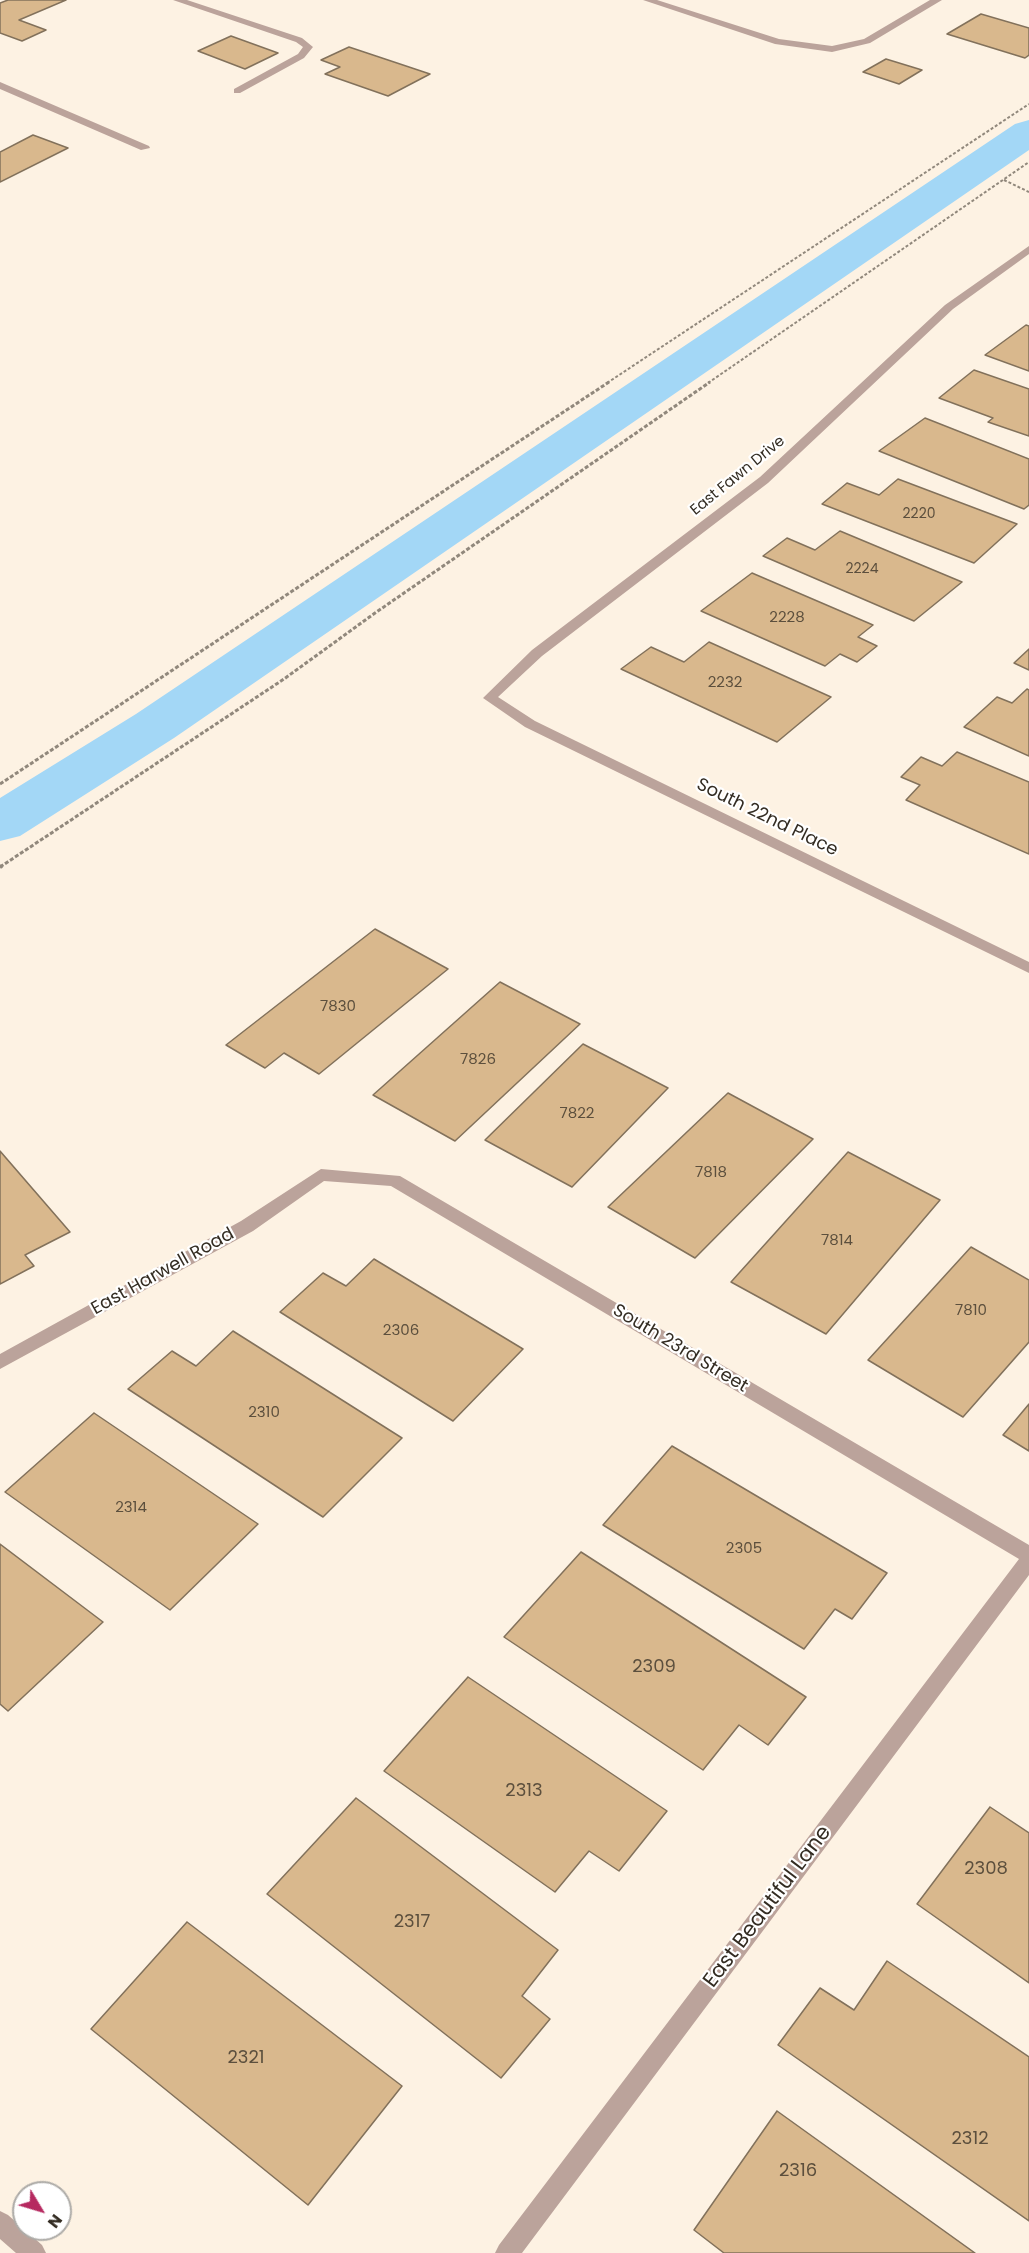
<!DOCTYPE html>
<html>
<head>
<meta charset="utf-8">
<style>
  body { margin:0 }
  #map { position:relative; width:1029px; height:2253px; overflow:hidden; background:#fdf2e3; font-family:Poppins,sans-serif }
  canvas { display:block }
  .north { position:absolute; left:12px; top:2181px; width:60px; height:60px; box-sizing:border-box; background:#fff; border:2px solid #adaba7; border-radius:50%; rotate:128deg; font-size:16px; font-weight:700; line-height:24px; text-align:center; color:#332c22 }
  .north::after { content:''; display:block; margin:auto; width:21px; height:27px; background:#b62960; clip-path:polygon(50% 0,100% 100%,50% 72%,0 100%) }
</style>
</head>
<body>
<div id="map">
<canvas width="1029" height="2253"></canvas>
<div class="north">N</div>
</div>
<script>
const c = document.querySelector('canvas').getContext('2d');
c.lineJoin = 'round';
const toPath = rows => new Path2D(rows.map(r => 'M' + r).join(''));
function paint(path, color) { c.fillStyle = color; c.fill(path, 'evenodd'); }
function strokePath(path, color, width, dash) { c.strokeStyle = color; c.lineWidth = width; c.lineCap = dash ? 'butt' : 'round'; c.setLineDash(dash || []); c.stroke(path); }
function drawText(font, color, halo, rows, align = 'center') {
  c.font = font + ' Poppins,sans-serif'; c.lineWidth = 4.5; c.setLineDash([]); c.textBaseline = 'middle'; c.strokeStyle = halo; c.fillStyle = color; for (const [text, x, y, turn = 0] of rows) {
    c.save(); c.translate(x, y); c.rotate((+turn || 0) * Math.PI / 180); c.textAlign = isNaN(turn) ? turn : align; if (halo) c.strokeText(text, 0, 0); c.fillText(text, 0, 0); c.restore();
  }
}
const canal = toPath([
  [1029,120,1029,150,174,738,20,836,0,841,0,798,136,714,1015,124,1029,120]
]);
const building = toPath([
  [8,0,66,0,19,20,46,30,22,41,0,33,0,3,8,0],
  [981,14,1029,28,1029,55,1025,58,947,34,981,14],
  [231,36,278,53,245,69,198,51,231,36],
  [349,47,430,74,388,96,325,74,340,67,321,60,349,47],
  [886,59,922,70,899,84,863,72,886,59],
  [33,135,68,148,0,182,0,152,33,135],
  [1026,325,1029,326,1029,371,985,355,1026,325],
  [974,370,1029,389,1029,436,988,422,993,418,939,398,974,370],
  [925,418,1029,459,1029,505,1024,509,879,451,925,418],
  [898,479,1017,524,974,563,822,504,847,483,879,495,898,479],
  [840,531,962,582,914,621,763,556,787,538,815,550,840,531],
  [752,573,873,625,858,637,877,646,857,662,840,654,825,666,701,611,752,573],
  [709,642,831,697,777,742,621,669,651,647,684,662,709,642],
  [1029,649,1029,670,1014,663,1029,649],
  [1027,689,1029,690,1029,756,964,727,997,697,1012,703,1027,689],
  [957,752,1029,782,1029,854,906,800,920,785,901,777,921,757,942,766,957,752],
  [375,929,448,969,319,1074,284,1053,265,1068,226,1045,375,929],
  [500,982,580,1024,455,1141,373,1095,500,982],
  [583,1044,668,1088,572,1187,485,1140,583,1044],
  [728,1093,813,1139,695,1258,608,1207,728,1093],
  [0,1151,70,1232,25,1255,34,1266,0,1284,0,1151],
  [848,1152,940,1200,826,1334,731,1282,848,1152],
  [971,1247,1029,1280,1029,1342,963,1417,868,1360,971,1247],
  [374,1259,523,1349,453,1421,280,1312,323,1273,346,1286,374,1259],
  [233,1331,402,1438,323,1517,128,1389,172,1351,196,1366,233,1331],
  [1029,1404,1029,1451,1003,1435,1029,1404],
  [94,1413,258,1524,170,1610,5,1492,94,1413],
  [672,1446,887,1573,852,1619,835,1609,804,1649,603,1525,672,1446],
  [0,1544,103,1622,8,1711,0,1704,0,1544],
  [581,1552,806,1697,768,1745,739,1725,703,1770,504,1637,581,1552],
  [468,1677,667,1811,619,1871,589,1851,555,1892,384,1771,468,1677],
  [356,1798,558,1950,522,1996,550,2019,501,2078,267,1894,356,1798],
  [990,1807,1029,1833,1029,1983,917,1904,990,1807],
  [187,1922,402,2086,308,2205,91,2029,187,1922],
  [887,1961,1029,2057,1029,2221,778,2045,820,1988,854,2010,887,1961],
  [777,2111,975,2253,724,2253,694,2230,777,2111]
]);
const pathFar2 = toPath([
  [1004,180,1029,192],
  [607,383,1029,104],
  [708,383,1029,162]
]);
const pathFar1 = toPath([
  [0,784,609,382],
  [0,867,284,679,375,613,710,382]
]);
const path = toPath([
  [0,867,2,866]
]);
const service = toPath([
  [173,0,187,0,302,38,313,47,304,58,240,93,234,93,234,89,298,54,303,47,296,42,173,0],
  [643,0,657,0,779,39,832,46,864,39,930,0,942,0,870,43,832,52,775,44,643,0],
  [0,82,149,146,150,148,141,150,0,89,0,82]
]);
const minor = toPath([
  [1029,246,1029,254,953,309,768,483,542,656,498,697,535,721,1029,962,1029,973,525,727,483,698,532,650,760,477,945,305,1029,246],
  [321,1169,400,1176,1029,1545,1029,1575,522,2253,495,2253,499,2245,1019,1559,391,1186,324,1181,253,1231,0,1369,0,1354,241,1221,321,1169],
  [0,2211,8,2215,42,2245,46,2253,16,2253,0,2239,0,2211]
]);
const farNumbernames = [
  ["2220",919,514],
  ["2224",862,569]
];
const farStreetnames = [
  ["East Fawn Drive",738,476,-39]
];
const numberNames = [
  ["2228",787,618],
  ["2232",725,683],
  ["7830",338,1007],
  ["7826",478,1060],
  ["7822",577,1114],
  ["7818",711,1173],
  ["7814",837,1241],
  ["7810",971,1311],
  ["2306",401,1331],
  ["2310",264,1413],
  ["2314",131,1508],
  ["2305",744,1549]
];
const streetNames = [
  ["South 22nd Place",767,818,26],
  ["East Harwell Road",163,1272,-29],
  ["South 23rd Street",680,1349,31]
];
const nearNumbernames = [
  ["2309",654,1667],
  ["2313",524,1791],
  ["2308",986,1869],
  ["2317",412,1922],
  ["2321",246,2058],
  ["2312",970,2139],
  ["2316",798,2171]
];
const nearStreetnames = [
  ["East Beautiful Lane",768,1907,-53]
];
paint(canal, '#a3d7f6');
paint(building, '#d9b88d');
strokePath(building, '#82715b', 1.5);
strokePath(pathFar2, '#91887c', 2, [3, 2]);
strokePath(pathFar1, '#91887c', 3, [4, 2]);
strokePath(path, '#91887c', 4, [4.5, 3]);
paint(service, '#bba39b');
paint(minor, '#bba39b');
drawText('14px', '#5c4f3d', null, farNumbernames);
drawText('15px', '#332c22', '#fff', farStreetnames);
drawText('15px', '#5c4f3d', null, numberNames);
drawText('18px', '#332c22', '#fff', streetNames);
drawText('18px', '#5c4f3d', null, nearNumbernames);
drawText('21px', '#332c22', '#fff', nearStreetnames);
</script>
</body>
</html>
